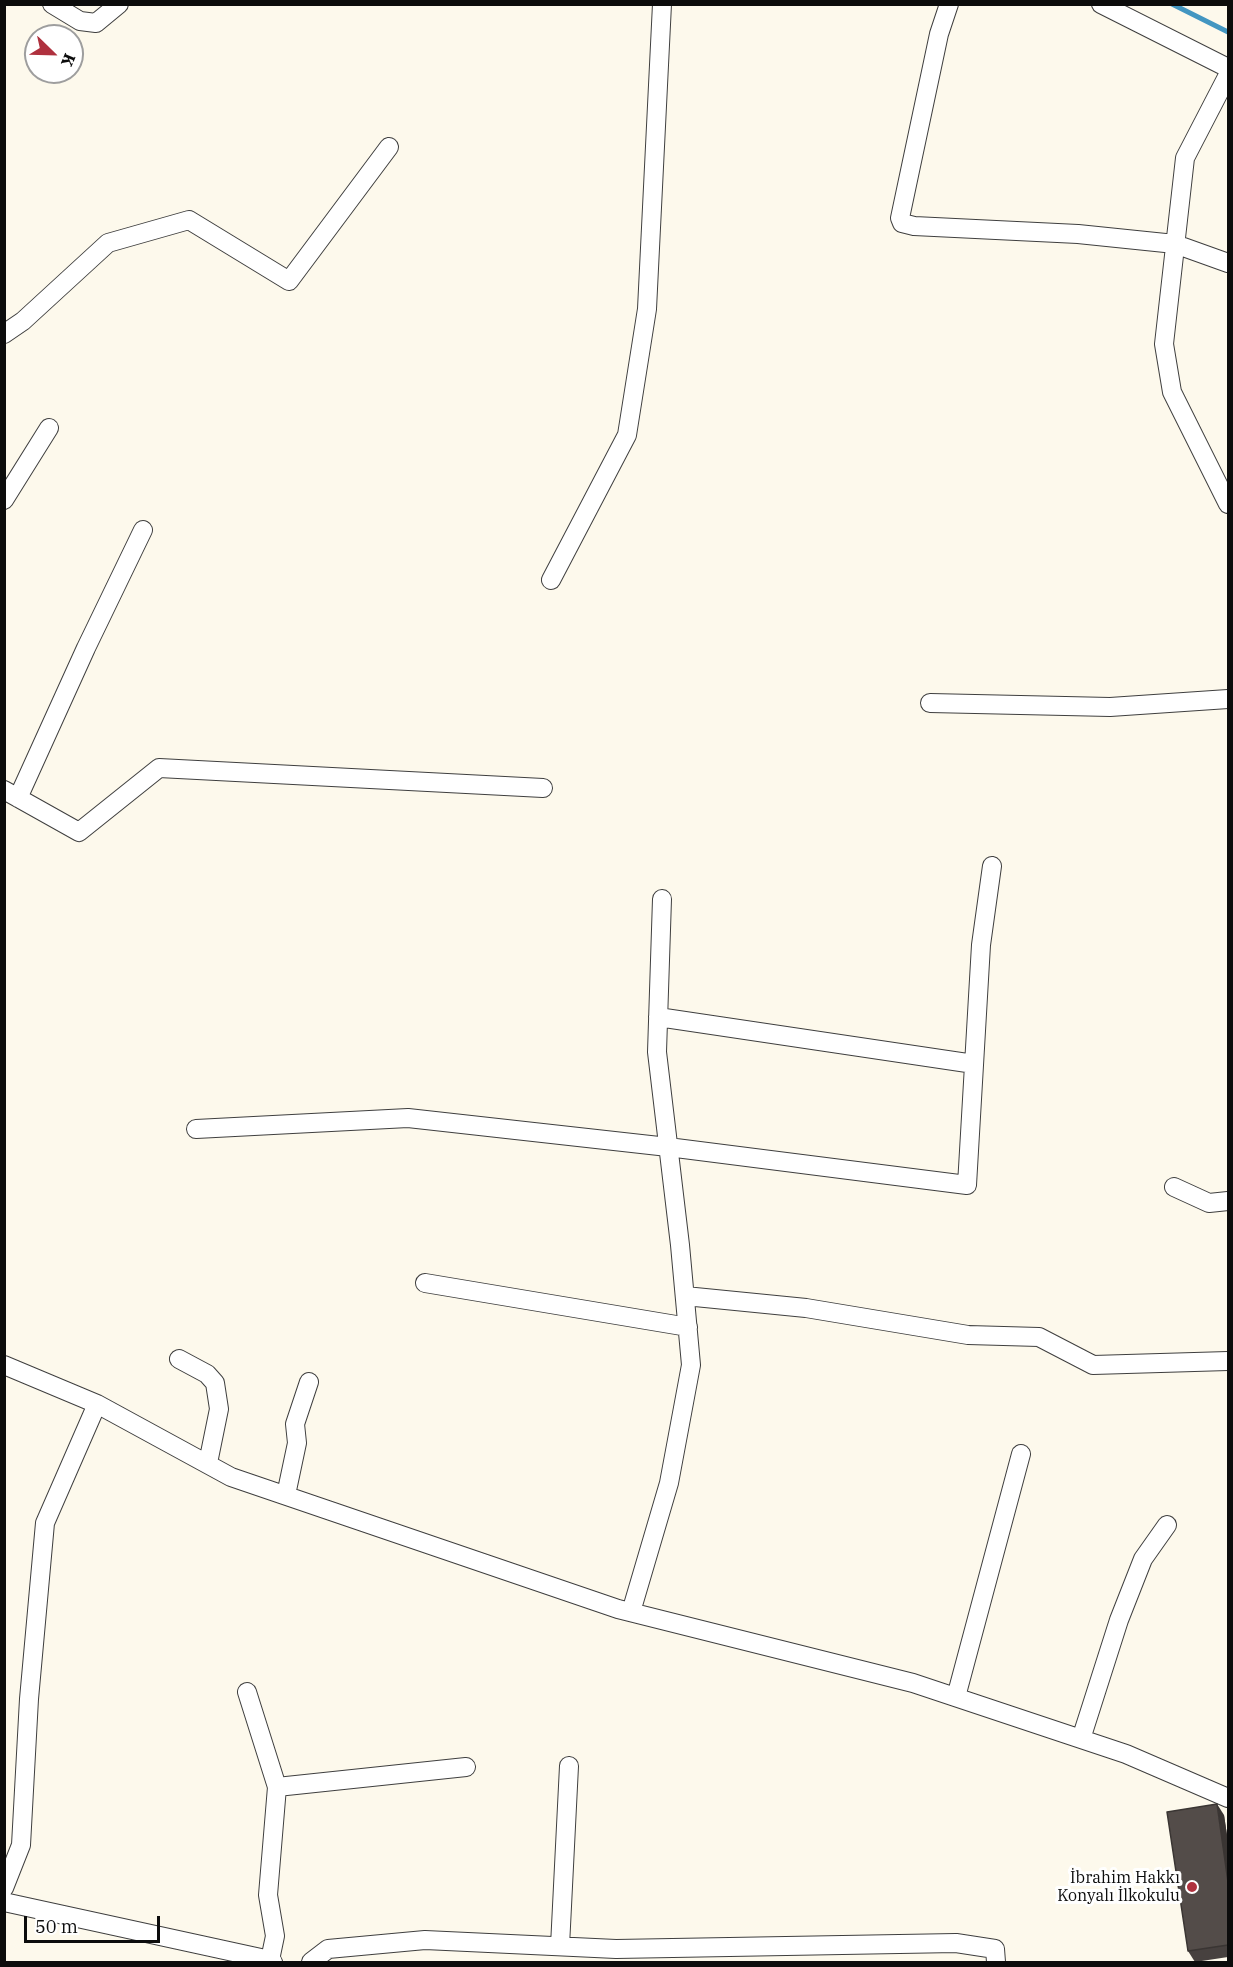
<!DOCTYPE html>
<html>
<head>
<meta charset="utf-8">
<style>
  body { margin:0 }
  #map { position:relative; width:1233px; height:1967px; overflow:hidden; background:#fdf9ec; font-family:"IBM Plex Serif",serif }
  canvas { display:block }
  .frame { position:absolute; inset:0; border:6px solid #0c0c0c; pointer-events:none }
  .north { position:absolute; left:24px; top:24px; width:60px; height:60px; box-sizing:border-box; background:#fff; border:2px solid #9e9e9e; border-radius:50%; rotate:113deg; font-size:16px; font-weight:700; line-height:24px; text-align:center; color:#0c0c0c }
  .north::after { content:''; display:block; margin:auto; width:21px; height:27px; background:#af313e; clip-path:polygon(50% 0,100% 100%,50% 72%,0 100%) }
  .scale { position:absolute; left:24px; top:1916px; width:136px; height:27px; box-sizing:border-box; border:3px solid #0c0c0c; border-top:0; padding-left:8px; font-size:18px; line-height:21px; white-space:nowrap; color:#0c0c0c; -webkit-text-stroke:4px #fff; paint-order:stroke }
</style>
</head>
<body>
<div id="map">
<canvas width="1233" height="1967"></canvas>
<div class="frame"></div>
<div class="north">K</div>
<div class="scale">50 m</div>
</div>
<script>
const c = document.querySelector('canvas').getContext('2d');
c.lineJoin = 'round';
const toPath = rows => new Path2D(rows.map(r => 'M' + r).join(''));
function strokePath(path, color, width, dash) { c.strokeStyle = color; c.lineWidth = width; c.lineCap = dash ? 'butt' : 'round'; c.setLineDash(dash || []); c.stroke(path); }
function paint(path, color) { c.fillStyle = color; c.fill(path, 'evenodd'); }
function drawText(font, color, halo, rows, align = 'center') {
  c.font = font + ' "IBM Plex Serif",serif'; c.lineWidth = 6; c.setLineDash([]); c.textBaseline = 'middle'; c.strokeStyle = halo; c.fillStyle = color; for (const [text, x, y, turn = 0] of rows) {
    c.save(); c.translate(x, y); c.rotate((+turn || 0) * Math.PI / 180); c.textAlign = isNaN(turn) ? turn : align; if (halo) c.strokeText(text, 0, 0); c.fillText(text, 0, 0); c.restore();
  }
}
const stream = toPath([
  [1172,4,1228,32]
]);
const minor = toPath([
  [52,4,80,21,96,23,119,4],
  [949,4,939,34,911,166,900,218,902,223,914,226,1078,234,1175,244,1228,263],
  [1101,4,1228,68],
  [1228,75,1185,158,1164,344,1172,392,1228,504],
  [4,334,23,321,108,243,189,220,289,281,389,147],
  [4,500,49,428],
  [551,580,627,435,647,309,662,4],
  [930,703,1110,707,1228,699],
  [4,790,79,832,159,768,543,788],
  [18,798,86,648,143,530],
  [658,1017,974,1064],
  [196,1129,408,1118,668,1147,967,1185,981,945,992,866],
  [1174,1187,1209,1203,1228,1201],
  [425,1283,688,1327],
  [685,1296,806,1308,968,1335,1039,1337,1093,1365,1228,1361],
  [179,1359,207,1374,215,1383,219,1409,208,1463],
  [4,1365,97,1404,231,1477,618,1609,913,1683,1126,1754,1228,1798],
  [286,1495,297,1443,295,1424,309,1382],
  [631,1612,669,1483,691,1365,680,1245,657,1052,662,899],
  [247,1692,277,1787,268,1895,275,1936,270,1960],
  [956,1697,1021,1454],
  [1081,1739,1119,1620,1143,1559,1167,1525],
  [277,1787,466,1767],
  [4,1888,21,1845,29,1699,45,1523,97,1404],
  [4,1902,270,1960,273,1962],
  [560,1946,569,1766],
  [311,1962,328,1949,425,1940,616,1949,956,1943,995,1949,996,1962]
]);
const wall = toPath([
  [1224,1815,1228,1842,1228,1957,1195,1962,1188,1951]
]);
const shadedWall = toPath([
  [1217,1804,1224,1815,1228,1842,1228,1882]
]);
const building = toPath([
  [1217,1804,1228,1882,1228,1945,1188,1951,1167,1812,1217,1804]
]);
const markers = [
  [1192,1887,6,"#af313e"]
];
const poiNames = [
  ["İbrahim Hakkı",1180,1878],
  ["Konyalı İlkokulu",1180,1896]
];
strokePath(stream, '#4396c1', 5);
strokePath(minor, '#3f3f3f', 20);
strokePath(minor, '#fff', 18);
paint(wall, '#47413f');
paint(shadedWall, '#3a3533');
paint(building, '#534c49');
strokePath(building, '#3a3533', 1.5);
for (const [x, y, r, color] of markers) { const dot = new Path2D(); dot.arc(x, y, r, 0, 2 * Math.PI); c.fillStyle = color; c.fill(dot); strokePath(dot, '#fff', 2); }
drawText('16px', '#0c0c0c', '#fff', poiNames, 'right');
</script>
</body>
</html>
